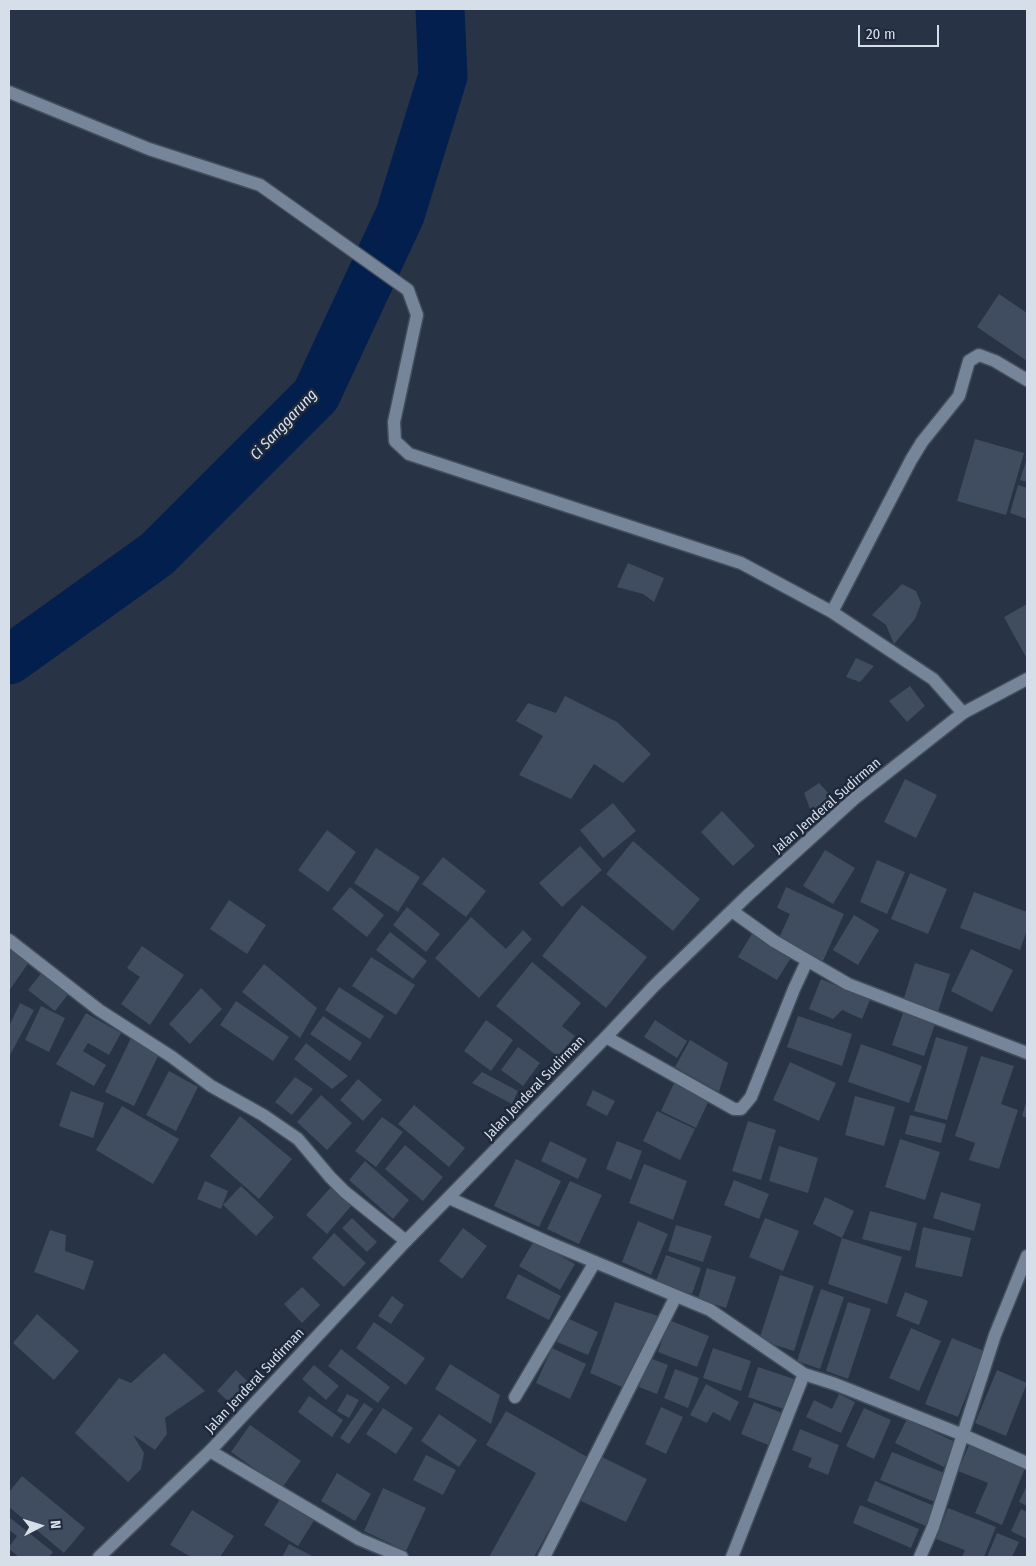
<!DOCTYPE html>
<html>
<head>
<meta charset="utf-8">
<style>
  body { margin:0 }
  #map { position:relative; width:1036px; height:1566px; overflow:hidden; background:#283345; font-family:"Fira Sans Condensed",sans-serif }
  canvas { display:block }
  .frame { position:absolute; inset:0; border:10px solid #d6dee9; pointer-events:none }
  .north { position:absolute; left:15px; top:1501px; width:50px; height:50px; -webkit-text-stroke:4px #1e293b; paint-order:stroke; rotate:85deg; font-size:14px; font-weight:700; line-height:20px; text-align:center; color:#d6dee9 }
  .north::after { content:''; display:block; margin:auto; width:18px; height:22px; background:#d6dee9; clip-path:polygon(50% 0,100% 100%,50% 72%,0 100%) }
  .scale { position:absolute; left:858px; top:25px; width:81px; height:22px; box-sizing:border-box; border:2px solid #d6dee9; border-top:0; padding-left:6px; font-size:15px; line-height:18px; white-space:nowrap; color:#d6dee9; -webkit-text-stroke:4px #1e293b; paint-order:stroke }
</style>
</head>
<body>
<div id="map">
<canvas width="1036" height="1566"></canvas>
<div class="frame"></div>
<div class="north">N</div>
<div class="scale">20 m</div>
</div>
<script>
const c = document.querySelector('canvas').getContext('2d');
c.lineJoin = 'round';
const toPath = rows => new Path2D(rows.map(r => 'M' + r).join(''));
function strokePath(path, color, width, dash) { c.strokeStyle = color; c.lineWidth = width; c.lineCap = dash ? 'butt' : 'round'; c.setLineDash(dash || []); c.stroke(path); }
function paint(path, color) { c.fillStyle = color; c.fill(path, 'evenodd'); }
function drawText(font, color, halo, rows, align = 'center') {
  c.font = font + ' "Fira Sans Condensed",sans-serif'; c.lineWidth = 5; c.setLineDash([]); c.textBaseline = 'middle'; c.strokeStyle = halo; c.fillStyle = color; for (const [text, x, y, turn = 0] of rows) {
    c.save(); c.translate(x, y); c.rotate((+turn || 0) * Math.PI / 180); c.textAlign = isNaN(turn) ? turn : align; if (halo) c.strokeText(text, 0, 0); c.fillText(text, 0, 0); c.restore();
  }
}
const river = toPath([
  [9,660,157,554,316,395,400,215,443,76,440,9]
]);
const building = toPath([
  [999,294,1027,313,1027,361,977,327],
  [975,439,1024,453,1006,515,957,501],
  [1027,458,1027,482,1020,480],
  [1018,485,1027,488,1027,519,1010,513],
  [628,563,664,578,654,602,643,594,617,587],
  [902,584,916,591,921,603,915,619,894,644,886,625,872,615],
  [1027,604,1027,659,1004,617],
  [856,658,874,666,860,682,846,677],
  [910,686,925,706,907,722,889,701],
  [565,696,617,722,651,754,623,783,594,764,571,799,519,775,543,736,516,721,528,703,556,713],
  [905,779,937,795,916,838,884,822],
  [819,783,833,798,812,814,804,793],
  [613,803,636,831,603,858,580,830],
  [722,811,755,846,733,866,701,832],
  [327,830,356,852,328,892,298,870],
  [633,841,700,899,673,931,606,874],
  [580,846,602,870,562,907,539,883],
  [376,848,420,877,398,912,354,883],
  [825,850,855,868,833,904,803,886],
  [443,857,486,891,466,917,422,884],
  [877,860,905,872,887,914,860,902],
  [910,873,947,889,928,934,891,919],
  [350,887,384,915,367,937,332,909],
  [786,887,844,914,823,961,778,940,790,914,777,908],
  [974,892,1027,912,1027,930,1020,950,960,928],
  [229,900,266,925,247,954,210,929],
  [582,905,647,957,606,1008,542,956],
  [407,907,440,934,426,952,393,925],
  [854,915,879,930,858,965,833,950],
  [471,917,506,949,523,930,532,939,479,998,435,958],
  [390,932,427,961,413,979,376,950],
  [753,932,792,956,777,980,738,957],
  [142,946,184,975,150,1025,121,1004,140,977,127,968],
  [9,947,29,962,9,991],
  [971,949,1013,970,992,1012,951,991],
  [371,957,415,985,396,1015,352,986],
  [532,962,581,1003,562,1026,575,1036,558,1057,496,1006],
  [915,963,950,974,938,1012,903,1001],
  [264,964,317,1008,300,1038,242,992],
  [43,971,70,992,55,1011,28,990],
  [821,979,870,1000,862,1019,842,1010,833,1019,809,1009],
  [339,987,384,1016,370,1039,325,1010],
  [201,988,222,1009,190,1044,169,1024],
  [236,1001,289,1037,273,1061,220,1025],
  [20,1003,34,1010,9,1057,9,1026],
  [41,1006,65,1018,49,1052,25,1040],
  [904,1010,936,1021,924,1056,892,1045],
  [86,1013,121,1033,109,1055,88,1043,83,1051,106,1065,94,1086,56,1064],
  [323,1016,362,1043,350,1061,310,1034],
  [798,1016,852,1034,842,1066,787,1047],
  [486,1020,513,1040,491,1071,464,1051],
  [655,1020,687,1041,677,1058,644,1037],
  [936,1037,968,1047,947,1120,914,1111],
  [131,1038,160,1052,134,1106,105,1092],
  [690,1040,728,1063,719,1092,675,1067],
  [306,1043,348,1076,332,1089,294,1059],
  [861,1044,922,1066,909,1103,848,1082],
  [518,1047,540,1063,523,1086,501,1070],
  [981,1056,1014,1066,1001,1104,1018,1110,999,1169,969,1160,975,1143,955,1136],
  [790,1062,836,1083,819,1121,773,1100],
  [169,1071,198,1087,176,1131,146,1115],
  [482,1072,518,1091,512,1104,472,1083],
  [295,1077,313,1089,292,1115,275,1102],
  [358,1079,382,1100,363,1121,340,1100],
  [675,1081,710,1098,696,1128,661,1111],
  [593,1090,615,1101,607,1116,586,1105],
  [71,1091,104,1103,93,1138,59,1126],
  [321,1095,352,1123,327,1150,297,1122],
  [855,1096,895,1107,884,1146,845,1135],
  [1027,1099,1027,1118,1022,1116],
  [414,1105,465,1148,449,1167,398,1124],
  [122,1106,179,1139,153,1184,96,1150],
  [657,1111,695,1129,680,1160,643,1141],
  [910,1115,946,1124,941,1143,905,1134],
  [240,1116,292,1159,259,1199,210,1156],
  [382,1117,403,1132,376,1167,355,1151],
  [748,1121,776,1130,761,1180,732,1171],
  [900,1139,940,1152,925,1200,885,1187],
  [550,1141,587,1159,578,1179,541,1161],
  [617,1141,642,1151,631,1180,606,1169],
  [405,1145,443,1177,423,1201,385,1169],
  [779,1146,818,1158,808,1193,769,1181],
  [516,1159,561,1181,539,1227,494,1206],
  [365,1161,409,1200,393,1219,349,1180],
  [644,1164,687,1181,673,1220,629,1203],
  [734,1180,769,1194,759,1219,724,1205],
  [205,1181,228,1191,221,1209,197,1199],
  [570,1181,602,1195,579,1244,547,1229],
  [241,1186,274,1217,256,1236,223,1205],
  [331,1187,352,1205,327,1234,306,1215],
  [941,1192,981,1204,974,1231,933,1218],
  [825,1197,854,1211,842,1238,813,1224],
  [870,1211,917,1223,910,1251,862,1239],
  [352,1218,377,1242,367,1252,342,1228],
  [765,1218,799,1231,783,1271,749,1257],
  [638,1221,668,1234,651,1275,622,1262],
  [676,1225,712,1236,703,1262,668,1251],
  [923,1227,971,1238,962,1277,915,1267],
  [463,1228,487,1246,462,1279,439,1261],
  [50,1230,66,1235,65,1251,94,1261,84,1290,34,1272],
  [334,1233,366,1263,344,1287,312,1258],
  [842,1238,902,1257,887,1304,828,1284],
  [534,1241,575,1264,560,1290,519,1266],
  [666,1255,701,1268,692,1294,656,1281],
  [707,1268,736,1277,726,1308,698,1299],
  [518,1274,561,1296,549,1320,506,1298],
  [780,1275,814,1286,794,1351,759,1340],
  [302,1287,320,1305,302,1323,284,1304],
  [821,1289,844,1297,820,1369,797,1361],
  [905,1292,928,1301,919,1325,896,1316],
  [392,1296,404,1305,391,1324,378,1316],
  [615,1302,658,1316,622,1387,590,1373],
  [848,1302,871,1309,848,1379,826,1371],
  [37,1314,79,1351,54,1380,13,1343],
  [567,1318,598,1332,588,1355,557,1342],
  [669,1320,709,1336,697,1367,658,1352],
  [374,1322,425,1358,406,1385,356,1348],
  [911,1328,941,1341,919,1391,889,1378],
  [952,1338,984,1351,958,1417,925,1404],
  [552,1348,586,1364,570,1399,536,1383],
  [713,1348,751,1361,741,1391,703,1378],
  [341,1349,390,1387,378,1403,328,1366],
  [164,1353,205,1391,165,1418,167,1434,155,1450,133,1435,144,1453,141,1469,128,1482,75,1433,119,1378,131,1383],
  [650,1358,668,1365,657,1394,639,1387],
  [450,1364,500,1395,491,1424,435,1389],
  [314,1365,339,1386,326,1400,302,1379],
  [758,1367,794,1379,784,1409,748,1397],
  [675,1369,699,1378,688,1408,664,1398],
  [236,1370,248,1382,230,1403,217,1391],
  [997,1370,1027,1383,1006,1436,975,1423],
  [706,1384,739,1402,730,1421,713,1412,707,1423,690,1415],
  [347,1394,359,1400,349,1418,337,1411],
  [839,1394,855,1402,841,1433,806,1417,814,1400,832,1409],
  [309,1396,343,1420,332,1437,298,1412],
  [754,1402,782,1413,768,1445,741,1434],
  [364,1403,373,1409,349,1444,340,1438],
  [661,1407,683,1417,666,1454,645,1444],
  [383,1408,413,1428,396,1454,366,1434],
  [864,1408,891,1420,874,1459,846,1446],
  [506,1411,589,1458,534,1557,489,1557,536,1473,486,1445],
  [439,1414,477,1440,459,1467,421,1441],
  [907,1419,955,1442,944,1467,895,1443],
  [250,1425,301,1461,282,1488,231,1452],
  [800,1429,839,1445,828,1475,808,1467,812,1458,792,1450],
  [969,1445,1025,1468,1002,1525,975,1513,988,1483,958,1471],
  [892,1452,947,1474,935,1502,880,1480],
  [426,1455,456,1470,443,1495,413,1480],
  [602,1457,647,1479,626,1522,581,1501],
  [337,1473,371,1494,355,1521,321,1501],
  [22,1476,85,1528,64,1553,9,1507,9,1492],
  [875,1481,934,1506,926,1526,867,1501],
  [1027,1485,1027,1506,1019,1502],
  [383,1488,426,1508,406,1551,364,1531],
  [280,1499,315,1519,298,1546,264,1525],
  [860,1505,919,1529,911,1548,853,1523],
  [948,1508,996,1527,984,1557,962,1557,965,1550,936,1539],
  [1021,1509,1027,1512,1027,1539,1011,1531],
  [192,1510,234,1536,220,1557,191,1557,170,1545],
  [9,1517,53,1552,49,1557,19,1557,9,1549,9,1547,17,1536,9,1530],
  [997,1533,1019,1542,1012,1557,987,1557],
  [289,1544,314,1557,282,1557]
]);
const street = toPath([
  [9,92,149,149,260,185,408,290,417,315,394,422,395,441,409,454,741,563,832,612,933,679,963,713],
  [832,612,911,460,922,442,959,396,969,361,979,355,995,361,1027,380],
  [732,911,774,941,848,984,1027,1053],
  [9,940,99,1010,172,1057,211,1086,263,1115,298,1139,330,1177,345,1192,406,1241],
  [606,1037,734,1109,741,1109,751,1097,794,989,807,961],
  [449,1198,552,1244,710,1310,804,1374,835,1384,963,1435,1027,1463],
  [515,1397,595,1262],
  [210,1451,359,1539,402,1557],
  [544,1557,676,1296],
  [732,1557,804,1374],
  [920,1557,933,1527,995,1335,1027,1256]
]);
const secondary = toPath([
  [99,1557,210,1451,406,1241,606,1037,654,986,747,896,855,798,963,713,1027,679]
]);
const streetNames = [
  ["Jalan Jenderal Sudirman",827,806,-41],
  ["Jalan Jenderal Sudirman",535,1088,-46],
  ["Jalan Jenderal Sudirman",255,1381,-47]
];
const waterNames = [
  ["Ci Sanggarung",284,425,-47]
];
strokePath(river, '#021f4d', 49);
paint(building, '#404c5f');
strokePath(street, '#434e5c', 15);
strokePath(secondary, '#434e5c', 15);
strokePath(street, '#77859a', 12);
strokePath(secondary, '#77859a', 12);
drawText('14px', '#d6dee9', '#1e293b', streetNames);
drawText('italic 15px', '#d8e3f3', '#1e293b', waterNames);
</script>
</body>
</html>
